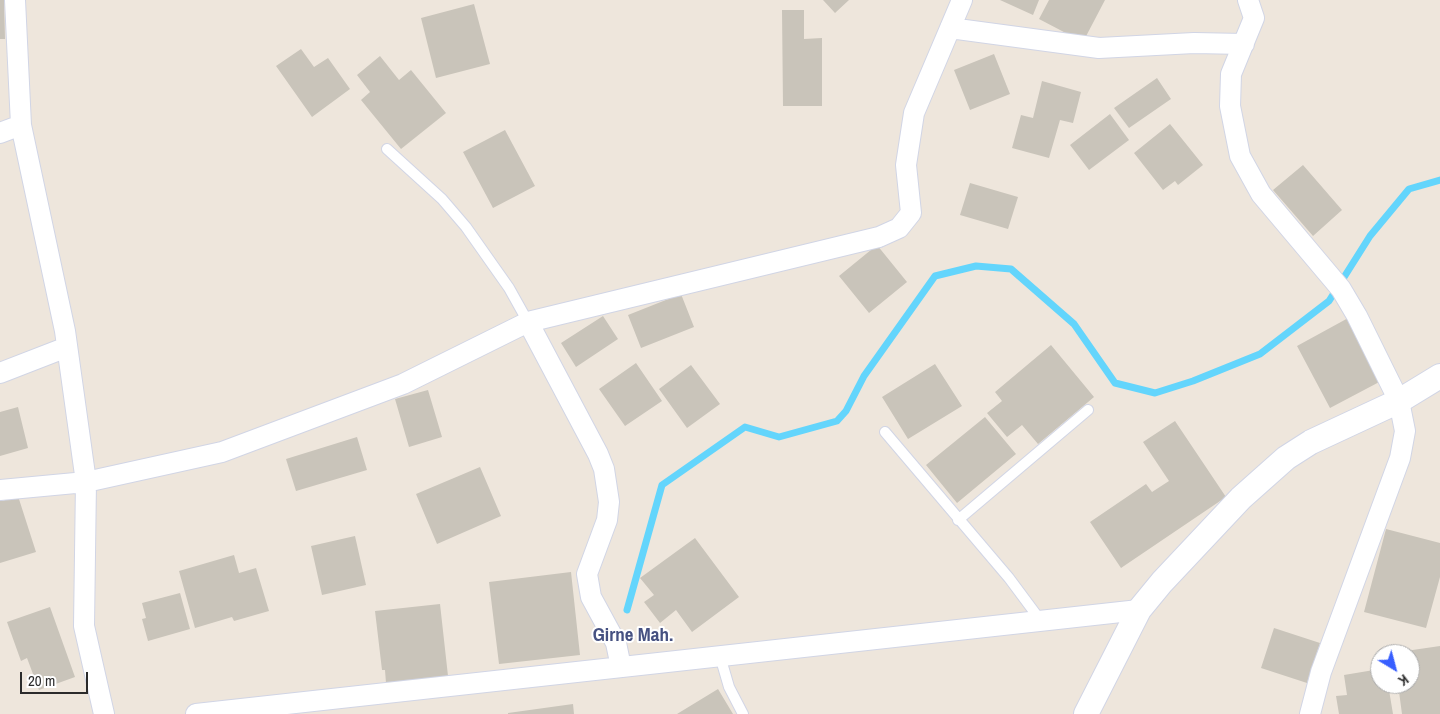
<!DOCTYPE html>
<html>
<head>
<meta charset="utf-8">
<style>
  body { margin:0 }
  #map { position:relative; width:1440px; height:714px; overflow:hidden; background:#eee6dc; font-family:"Archivo Narrow",sans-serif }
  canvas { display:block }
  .north { position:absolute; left:1370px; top:644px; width:50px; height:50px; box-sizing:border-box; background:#fff; border:1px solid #aaa; border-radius:50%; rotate:143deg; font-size:14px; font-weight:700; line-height:20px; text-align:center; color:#2b2b2b }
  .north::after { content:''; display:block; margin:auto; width:18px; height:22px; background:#385fff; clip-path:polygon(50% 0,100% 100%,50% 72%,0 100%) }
  .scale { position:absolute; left:20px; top:672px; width:68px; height:22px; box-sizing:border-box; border:2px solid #2b2b2b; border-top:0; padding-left:6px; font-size:15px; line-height:18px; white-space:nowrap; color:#2b2b2b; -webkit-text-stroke:4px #fff; paint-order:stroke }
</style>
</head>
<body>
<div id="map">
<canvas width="1440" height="714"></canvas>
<div class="north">K</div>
<div class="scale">20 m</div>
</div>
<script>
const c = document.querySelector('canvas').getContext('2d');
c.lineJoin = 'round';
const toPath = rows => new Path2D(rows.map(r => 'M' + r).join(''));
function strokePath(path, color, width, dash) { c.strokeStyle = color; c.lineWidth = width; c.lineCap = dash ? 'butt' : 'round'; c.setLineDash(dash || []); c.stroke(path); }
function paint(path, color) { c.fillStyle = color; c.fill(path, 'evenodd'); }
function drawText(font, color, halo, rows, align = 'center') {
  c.font = font + ' "Archivo Narrow",sans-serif'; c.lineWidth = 4; c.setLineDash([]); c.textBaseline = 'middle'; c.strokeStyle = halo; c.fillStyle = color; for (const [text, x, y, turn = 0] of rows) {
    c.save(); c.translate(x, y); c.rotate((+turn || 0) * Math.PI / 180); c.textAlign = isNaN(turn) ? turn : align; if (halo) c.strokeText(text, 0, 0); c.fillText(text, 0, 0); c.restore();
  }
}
const stream = toPath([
  [627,610,662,485,745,427,779,437,837,421,846,411,864,376,935,276,976,266,1011,269,1074,324,1115,383,1155,393,1193,381,1260,354,1329,301,1370,236,1409,189,1440,180]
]);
const building = toPath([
  [0,0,4,0,5,39,0,39],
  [823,0,849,0,835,13],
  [1000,0,1039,0,1033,15],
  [1049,0,1105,0,1083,42,1039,19],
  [474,4,490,64,436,78,421,18],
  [782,10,804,10,804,39,822,38,822,106,783,106],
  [301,49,314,67,328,58,350,89,312,117,276,66],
  [994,54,1010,94,970,110,954,70],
  [380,56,399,80,411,70,446,113,401,149,361,100,370,92,357,75],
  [1157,78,1171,99,1129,128,1114,108],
  [1042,81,1081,92,1073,123,1060,120,1049,158,1012,148,1021,115,1033,118],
  [1110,114,1129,140,1089,170,1070,145],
  [1170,124,1203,165,1178,185,1175,181,1163,190,1134,153],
  [505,130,535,186,493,208,463,152],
  [1303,165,1342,210,1313,236,1273,190],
  [970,183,1018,197,1008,229,960,215],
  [877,245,907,282,869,313,839,276],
  [681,294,694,327,641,348,628,315],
  [603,316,618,339,576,367,561,343],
  [1350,317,1383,380,1330,408,1297,346],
  [1051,345,1094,397,1038,444,1022,425,1007,437,987,413,1002,401,995,392],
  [636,363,662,401,625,426,599,389],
  [935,364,962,406,908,439,882,397],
  [691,365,720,404,687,428,659,389],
  [428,390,442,437,409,447,395,399],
  [18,407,28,448,0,456,0,412],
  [985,417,1016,454,957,503,926,465],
  [1175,421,1226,497,1121,568,1090,522,1146,484,1152,492,1169,481,1143,442],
  [357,437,367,470,296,491,286,459],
  [480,467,501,516,437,544,416,494],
  [0,496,2,501,18,496,36,552,0,563],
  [1386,529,1440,543,1440,577,1426,628,1364,612],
  [355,536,366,585,322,595,311,546],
  [695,538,739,597,692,632,676,610,660,623,644,602,654,595,640,578],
  [234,555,239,573,256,568,269,611,234,621,232,617,195,628,179,571],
  [571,572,580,655,499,664,489,582],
  [180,593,190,629,148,641,142,619,146,618,142,603],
  [440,604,448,676,386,683,385,670,382,670,375,611],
  [50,607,75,677,39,690,27,658,21,661,7,622],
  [1274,628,1320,643,1307,683,1261,668],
  [1440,646,1440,714,1402,714,1398,684,1410,684,1410,654,1392,653],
  [1380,669,1380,684,1388,684,1393,714,1339,714,1336,696,1347,695,1344,675],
  [718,689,733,714,677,714],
  [573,704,574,714,508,714,508,713]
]);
const service = toPath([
  [387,149,442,199,466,227,509,288,528,322],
  [885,432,1009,578,1041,621],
  [958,520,1088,410],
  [720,656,729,687,743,714]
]);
const minor = toPath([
  [15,0,21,125,65,331,86,482,84,626,104,714],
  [1248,0,1254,18,1231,74,1230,106,1240,156,1261,194,1341,289,1357,316,1399,401,1405,431,1400,458,1321,672,1310,714],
  [950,28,1099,48,1194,43,1244,44],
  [0,133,21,125],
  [528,322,598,454,604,469,609,502,607,520,587,574,591,597,616,643,621,667],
  [0,373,67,347],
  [0,490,86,482,222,452,403,384,528,322,879,237,899,228,911,213,906,165,914,113,962,0],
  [196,714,1139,610]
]);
const tertiary = toPath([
  [1086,714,1139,610,1162,582,1241,498,1286,458,1311,442,1399,401,1440,376]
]);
const districtNames = [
  ["Girne Mah.",633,636]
];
strokePath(stream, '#63d5fc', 7);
paint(building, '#c9c4ba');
strokePath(service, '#d1d5e5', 12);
strokePath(minor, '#d1d5e5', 22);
strokePath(tertiary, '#d1d5e5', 26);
strokePath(service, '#fff', 10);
strokePath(minor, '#fff', 20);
strokePath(tertiary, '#fff', 24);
drawText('bold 19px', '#465181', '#fff', districtNames);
</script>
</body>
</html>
